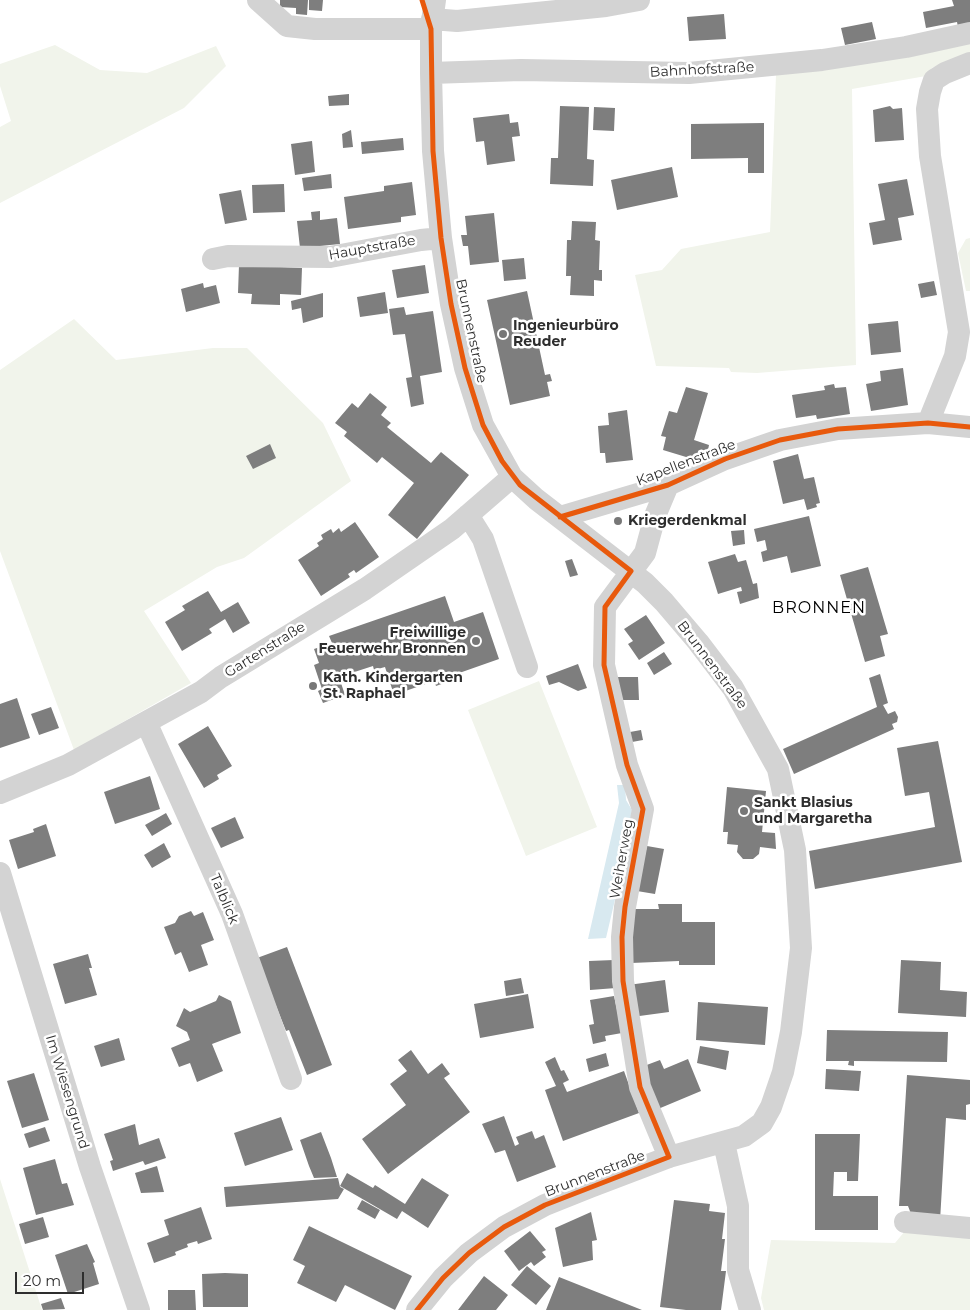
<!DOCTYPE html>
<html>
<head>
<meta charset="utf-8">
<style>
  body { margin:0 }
  #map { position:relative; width:970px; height:1310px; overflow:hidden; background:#fff; font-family:Montserrat,sans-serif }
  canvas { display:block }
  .scale { position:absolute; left:15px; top:1272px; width:69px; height:22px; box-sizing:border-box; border:2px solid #2e2e2e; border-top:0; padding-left:6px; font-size:15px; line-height:18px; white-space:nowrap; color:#2e2e2e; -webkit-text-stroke:4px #fff; paint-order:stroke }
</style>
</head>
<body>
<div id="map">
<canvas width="970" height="1310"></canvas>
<div class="scale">20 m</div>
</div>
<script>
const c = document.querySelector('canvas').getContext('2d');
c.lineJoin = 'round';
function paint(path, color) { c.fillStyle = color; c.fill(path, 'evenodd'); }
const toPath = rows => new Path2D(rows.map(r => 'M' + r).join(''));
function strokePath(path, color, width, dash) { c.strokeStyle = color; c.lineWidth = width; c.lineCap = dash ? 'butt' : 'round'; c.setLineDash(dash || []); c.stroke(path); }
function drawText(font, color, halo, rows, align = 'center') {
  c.font = font + ' Montserrat,sans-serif'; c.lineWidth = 5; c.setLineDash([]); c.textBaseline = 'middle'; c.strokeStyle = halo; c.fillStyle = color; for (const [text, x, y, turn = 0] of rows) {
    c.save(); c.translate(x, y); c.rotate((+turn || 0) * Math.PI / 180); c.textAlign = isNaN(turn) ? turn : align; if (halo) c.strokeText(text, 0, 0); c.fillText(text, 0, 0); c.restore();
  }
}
const green = toPath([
  [970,42,970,53,932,68,926,76,852,89,856,365,757,373,731,372,729,368,656,366,635,275,662,270,681,249,770,232,776,75],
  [55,45,100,70,147,73,216,46,226,66,184,108,0,203,0,127,11,121,0,86,0,64],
  [970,238,970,291,966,291,958,253,966,239],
  [74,319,116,360,213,348,247,348,323,423,351,481,244,558,217,567,144,611,191,683,74,750,0,551,0,370],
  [539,681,597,827,526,856,468,710],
  [0,1179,42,1310,0,1310],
  [905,1231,970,1237,970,1310,764,1310,761,1298,771,1240,895,1243]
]);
const water = toPath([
  [617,785,625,785,626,800,632,810,621,874,606,938,588,939,619,803]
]);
const building = toPath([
  [280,0,308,0,307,15,296,14,296,8,280,7],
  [309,0,323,0,322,11,309,10],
  [952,0,970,0,970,25,958,27,957,22,926,28,923,12,954,6],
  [724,14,726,39,689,41,687,17],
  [872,22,876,39,845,45,841,28],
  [349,94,349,105,329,106,328,96],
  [560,106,589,107,587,159,594,160,593,186,550,184,551,158,558,158],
  [890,106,893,109,902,108,904,140,875,142,873,110],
  [594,107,615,108,614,131,593,130],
  [509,114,510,123,518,122,520,136,512,137,515,161,487,165,484,141,476,142,473,118],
  [764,123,764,173,748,173,748,158,691,159,691,124],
  [351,130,353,147,343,148,342,134],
  [403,138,404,150,362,154,361,142],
  [312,141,315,172,295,175,291,144],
  [672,167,678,197,617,210,611,180],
  [331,174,332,188,304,191,302,178],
  [907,179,914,215,898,218,902,240,873,245,869,223,885,220,878,184],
  [412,182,416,215,401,217,401,222,348,229,344,197,384,191,384,186],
  [284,184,285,212,253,213,252,185],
  [241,190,247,220,225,224,219,194],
  [320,211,320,220,337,218,340,244,300,248,297,221,312,220,311,212],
  [494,213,499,262,470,265,468,246,463,246,461,235,467,235,465,216],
  [572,221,596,222,595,240,600,241,599,270,602,270,602,281,594,280,594,296,570,295,571,276,566,276,567,240,571,240],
  [524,258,526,279,504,281,502,260],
  [239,265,302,268,301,295,280,294,280,305,251,304,252,294,238,293],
  [425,265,429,293,397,298,392,270],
  [934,281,937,295,921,298,918,284],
  [203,283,204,288,216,285,220,303,186,312,181,289],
  [527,291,545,375,550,374,552,381,547,382,550,396,510,405,487,300],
  [385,292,388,313,360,317,357,297],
  [323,293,323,317,303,323,301,308,292,310,291,301],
  [404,307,406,315,433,311,442,372,420,376,424,404,411,407,406,378,412,377,405,334,393,335,389,309],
  [898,321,901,352,871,355,868,324],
  [903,368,908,405,871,411,866,384,881,381,880,371],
  [834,384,835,388,846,387,850,414,817,419,816,415,796,418,792,395,825,390,824,386],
  [686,387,708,393,694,440,709,445,707,455,696,460,663,450,666,437,661,436,669,411,677,413],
  [370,393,387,407,381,415,391,423,387,427,431,463,441,452,469,475,417,539,388,515,414,483,382,457,377,463,344,436,347,432,335,423,352,403,358,408],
  [627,410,633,460,606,463,605,453,600,453,598,426,609,425,608,413],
  [270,444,276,458,253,469,246,456],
  [798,454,804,479,814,477,820,503,816,504,817,507,807,510,804,499,783,504,773,461],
  [809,516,821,566,791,573,787,556,763,562,761,552,767,550,765,540,757,542,754,529],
  [355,522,379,557,356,573,354,570,348,574,350,577,321,596,298,560,319,546,317,543,323,539,321,535,331,529,333,533,339,528,341,532],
  [744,530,745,544,733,546,731,531],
  [735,554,738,562,746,560,753,584,757,583,759,598,740,604,737,592,742,591,741,587,718,594,708,562],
  [572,559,578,575,570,577,565,561],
  [868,567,888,634,880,636,885,656,865,662,840,575],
  [208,591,221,612,238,602,250,623,233,633,225,619,209,629,212,633,182,651,165,622,185,610,182,606],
  [445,596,454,622,483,612,499,659,445,678,447,682,436,686,434,681,394,695,385,667,374,670,373,666,339,677,345,695,323,703,318,691,322,689,314,665,319,663,314,649,332,643,329,636],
  [646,615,665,643,639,660,628,644,633,641,624,629],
  [664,652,672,664,654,675,647,663],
  [578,664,587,688,578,691,559,682,549,685,546,676],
  [880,674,888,703,883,705,888,714,895,711,898,717,897,722,892,724,894,729,794,774,783,749,877,707,869,678],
  [616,677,638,677,639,700,616,700],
  [17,698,30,738,0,748,0,704],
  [51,707,59,728,39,735,31,714],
  [208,726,232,766,217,775,219,779,204,788,178,744],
  [641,730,643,740,632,742,630,732],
  [938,741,962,862,815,889,809,851,935,827,929,792,905,796,897,748],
  [150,776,160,809,115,824,104,792],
  [727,787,766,791,762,832,775,833,776,849,760,847,759,854,753,859,743,859,737,852,738,845,727,844,728,832,723,832],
  [166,813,172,824,152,836,145,825],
  [235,817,244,838,221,848,211,828],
  [46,824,56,856,18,869,9,840,34,832,33,829],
  [164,843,171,857,152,868,144,855],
  [647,846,664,849,655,894,637,891],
  [658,904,682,904,682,922,715,922,715,965,679,965,679,961,631,963,633,909,659,909],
  [191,911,194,916,203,912,214,940,201,945,208,965,189,972,181,952,175,955,164,927,175,923,179,916],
  [287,947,332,1065,307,1075,289,1030,286,1031,257,958],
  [88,954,92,968,89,968,97,995,65,1004,53,964],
  [614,960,616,988,590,990,589,961],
  [901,960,941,962,940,990,967,992,966,1017,898,1013],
  [521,978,524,993,506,996,504,981],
  [665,980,669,1012,632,1017,628,985],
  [528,994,534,1028,480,1038,474,1004],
  [219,995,231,1001,241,1033,212,1044,223,1071,197,1082,190,1063,179,1067,171,1048,190,1040,187,1032,176,1026,184,1008,190,1012,216,1001],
  [614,996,622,1033,605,1036,606,1041,593,1044,589,1025,594,1024,590,1000],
  [698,1002,768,1007,765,1045,696,1040],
  [827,1030,948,1032,947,1062,854,1061,854,1066,848,1065,849,1061,826,1061],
  [119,1038,125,1060,101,1067,94,1046],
  [700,1046,729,1051,726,1070,697,1063],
  [411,1050,428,1074,442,1063,450,1074,444,1078,470,1112,388,1174,362,1139,406,1105,390,1084,407,1071,398,1060],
  [606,1053,609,1066,589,1072,586,1059],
  [555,1057,561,1071,564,1070,569,1080,563,1083,567,1092,624,1071,639,1113,563,1141,545,1090,556,1086,545,1062],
  [688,1059,701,1091,658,1109,647,1081,644,1066,660,1060,664,1069],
  [826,1069,861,1071,859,1091,825,1089],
  [34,1073,49,1120,22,1128,7,1081],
  [907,1075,970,1080,970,1104,966,1105,966,1120,946,1118,940,1221,913,1219,908,1206,899,1206],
  [504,1116,515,1146,519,1144,516,1137,532,1131,535,1139,544,1135,556,1167,517,1182,505,1150,495,1153,482,1124],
  [281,1117,293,1150,245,1166,234,1133],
  [135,1124,139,1145,159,1138,166,1158,145,1165,143,1161,113,1171,110,1161,113,1160,104,1134],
  [45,1127,50,1141,29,1148,24,1134],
  [321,1132,331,1158,337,1177,314,1178,309,1166,300,1140],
  [815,1134,860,1134,858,1181,847,1181,847,1172,834,1172,833,1196,878,1196,878,1230,815,1230],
  [55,1159,62,1184,67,1183,74,1205,36,1215,23,1168],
  [157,1166,164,1192,141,1193,135,1173],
  [347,1173,373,1188,375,1185,405,1204,422,1178,449,1195,428,1228,402,1211,397,1219,340,1186],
  [338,1178,340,1187,344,1189,338,1199,226,1207,224,1187],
  [362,1200,380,1210,375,1219,357,1209],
  [674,1200,710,1204,709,1211,725,1213,722,1239,725,1239,721,1271,726,1271,721,1310,686,1310,660,1307],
  [201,1207,212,1239,198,1244,197,1241,187,1244,188,1247,175,1252,176,1255,154,1263,147,1243,169,1235,164,1220],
  [591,1212,597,1240,592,1241,593,1260,563,1267,555,1228],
  [43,1217,49,1237,25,1244,19,1224],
  [309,1226,412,1276,395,1310,345,1285,336,1302,297,1283,305,1266,293,1260],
  [530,1231,546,1250,542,1252,546,1257,534,1266,531,1262,519,1271,504,1251],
  [87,1244,95,1262,93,1263,99,1284,68,1294,55,1255],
  [527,1266,551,1286,536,1305,511,1285],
  [225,1273,248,1274,248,1307,203,1307,202,1274],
  [484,1276,508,1295,496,1310,458,1310],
  [559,1277,642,1310,546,1310],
  [168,1290,195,1290,196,1310,168,1310],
  [61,1298,65,1309,43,1310,41,1304]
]);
const minor = toPath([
  [258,0,287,26,315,29,431,29],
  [432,19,457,21,606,6,639,0],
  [431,73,521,70,689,73,822,60,906,47,970,33],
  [213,259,228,256,330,257,421,240,441,238],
  [928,423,955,356,959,332,930,156,927,109,930,92,934,80,945,73,970,63],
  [668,485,655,516,645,553,605,607,604,665,627,765,643,809,625,907,622,937,623,981,640,1087,669,1157],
  [468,515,483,539,527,667],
  [560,517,668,485,725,459,780,440,838,429,928,423,970,427],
  [146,722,232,914,291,1079],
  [0,793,68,765,201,692,221,677,365,589,452,529,512,477],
  [0,873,90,1167,139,1310],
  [724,1143,738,1206,738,1270,750,1310],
  [905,1222,970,1228],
  [417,1310,443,1278,469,1253,504,1227,545,1205,590,1187,669,1157,744,1136,762,1123,771,1107,783,1072,791,1032,801,948,795,850,778,769,733,688,698,642,664,602,645,583,536,499,512,477,483,425,465,368,451,304,441,238,433,151,431,73,431,29,435,0]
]);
const cycleway = toPath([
  [560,517,668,485,725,459,780,440,838,429,928,423,970,427],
  [417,1310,443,1278,469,1253,504,1227,545,1205,669,1157,640,1087,623,981,622,937,625,907,643,809,627,765,604,665,605,607,631,571,520,485,502,461,483,425,465,368,451,304,441,238,433,151,431,29,422,0]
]);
const markers = [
  [503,334,5,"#777"],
  [618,521,5,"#777"],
  [476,641,5,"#777"],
  [313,686,5,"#777"],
  [744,811,5,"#777"]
];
const streetNames = [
  ["Bahnhofstraße",702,70,-3],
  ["Hauptstraße",372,248,-10],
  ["Brunnenstraße",471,331,78],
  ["Kapellenstraße",686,463,-21],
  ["Gartenstraße",265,650,-32],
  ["Brunnenstraße",712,665,53],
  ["Weiherweg",622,859,-80],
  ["Talblick",224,899,67],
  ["Im Wiesengrund",67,1092,73],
  ["Brunnenstraße",595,1174,-21]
];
const poiNames = [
  ["Ingenieurbüro",513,326],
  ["Reuder",513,342],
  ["Kriegerdenkmal",628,521],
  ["Freiwillige",466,633,"right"],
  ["Feuerwehr Bronnen",466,649,"right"],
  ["Kath. Kindergarten",323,678],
  ["St. Raphael",323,694],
  ["Sankt Blasius",754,803],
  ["und Margaretha",754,819]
];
const quarterNames = [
  ["BRONNEN",819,608]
];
paint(green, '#f1f4eb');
paint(water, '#d8e9f0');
paint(building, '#7e7e7e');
strokePath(minor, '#d3d3d3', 22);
strokePath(cycleway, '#e8590c', 5);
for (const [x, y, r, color] of markers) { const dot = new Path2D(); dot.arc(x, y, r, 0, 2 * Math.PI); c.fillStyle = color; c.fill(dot); strokePath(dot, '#fff', 2); }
drawText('14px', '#2e2e2e', '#fff', streetNames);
drawText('bold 14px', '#2e2e2e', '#fff', poiNames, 'left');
c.letterSpacing = '1px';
drawText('16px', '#000', '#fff', quarterNames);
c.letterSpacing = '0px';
</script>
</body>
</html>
